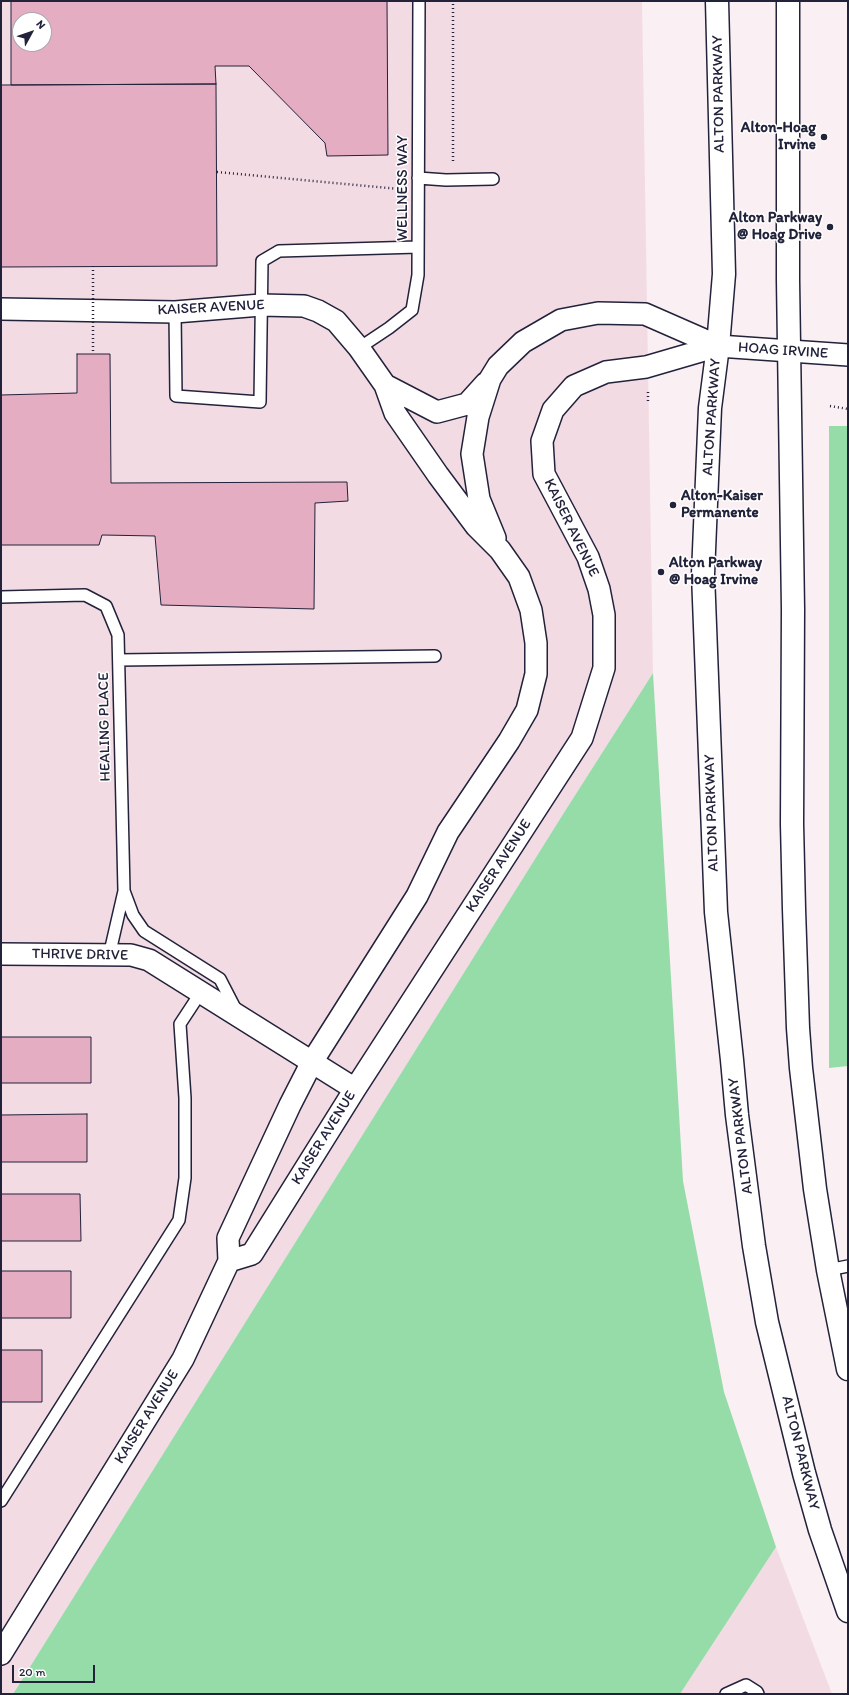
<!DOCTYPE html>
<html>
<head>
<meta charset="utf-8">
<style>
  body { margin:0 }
  #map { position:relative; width:849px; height:1695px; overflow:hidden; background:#faeff3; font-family:Itim,sans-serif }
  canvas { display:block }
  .frame { position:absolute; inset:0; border:2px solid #22223b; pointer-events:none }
  .north { position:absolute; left:12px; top:12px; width:40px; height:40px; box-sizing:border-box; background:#fff; border:1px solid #a7a7b1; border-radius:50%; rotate:50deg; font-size:11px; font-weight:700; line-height:16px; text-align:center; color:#22223b }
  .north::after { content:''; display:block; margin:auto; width:14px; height:18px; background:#22223b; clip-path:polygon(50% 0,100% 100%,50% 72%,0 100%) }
  .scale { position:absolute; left:12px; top:1665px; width:83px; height:18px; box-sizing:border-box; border:2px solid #22223b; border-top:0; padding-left:5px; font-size:12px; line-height:14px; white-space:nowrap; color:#22223b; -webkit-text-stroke:3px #fff; paint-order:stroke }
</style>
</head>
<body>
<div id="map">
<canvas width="849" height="1695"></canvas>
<div class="frame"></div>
<div class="north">N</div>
<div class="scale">20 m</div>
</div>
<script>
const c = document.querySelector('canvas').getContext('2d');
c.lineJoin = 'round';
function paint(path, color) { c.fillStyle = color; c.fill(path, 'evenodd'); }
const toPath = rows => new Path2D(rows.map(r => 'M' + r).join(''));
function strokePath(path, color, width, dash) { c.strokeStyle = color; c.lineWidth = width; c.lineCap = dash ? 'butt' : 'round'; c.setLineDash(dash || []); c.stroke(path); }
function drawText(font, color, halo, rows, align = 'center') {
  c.font = font + ' Itim,sans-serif'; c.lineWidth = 3; c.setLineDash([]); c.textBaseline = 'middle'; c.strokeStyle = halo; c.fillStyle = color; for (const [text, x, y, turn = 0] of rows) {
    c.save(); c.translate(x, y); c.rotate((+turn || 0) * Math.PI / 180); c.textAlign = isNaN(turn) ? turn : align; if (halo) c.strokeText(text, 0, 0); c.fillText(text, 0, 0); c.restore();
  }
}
const built = toPath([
  [1,1,642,1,653,673,565,811,13,1694,1,1694],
  [20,20,44,20,44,44,20,44],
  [776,1547,832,1694,680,1694]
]);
const green = toPath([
  [829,426,848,426,848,1066,829,1068],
  [653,673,683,1181,724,1392,776,1547,680,1694,13,1694,565,811]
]);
const building = toPath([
  [11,1,387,1,388,155,327,156,325,143,249,66,215,66,216,84,11,85,11,1],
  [20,20,44,20,44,44,20,44,20,20],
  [216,84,217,266,1,267,1,85,216,84],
  [77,354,110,354,111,483,347,482,348,501,315,503,314,609,161,605,155,536,102,535,99,545,1,545,1,395,77,393,77,354],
  [1,1037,91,1037,91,1083,1,1083,1,1037],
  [87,1114,87,1162,1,1162,1,1115,87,1114],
  [1,1194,80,1194,81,1241,1,1241,1,1194],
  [1,1271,71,1271,71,1318,1,1318,1,1271],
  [1,1350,42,1350,42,1402,1,1402,1,1350]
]);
const path = toPath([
  [453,161,453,1],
  [217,172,399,189],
  [648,392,648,401],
  [830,406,848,409]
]);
const lane = toPath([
  [418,178,446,180,493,179],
  [175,312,176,396,260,402,262,261,279,251,418,247],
  [359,348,389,328,412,310,418,275,419,1],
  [1,597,85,595,106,606,118,635,124,891,109,956],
  [119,660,435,656],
  [124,891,133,915,144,931,220,979,236,1010],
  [828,1270,848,1266],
  [1,1501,179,1220,185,1178,185,1098,180,1024,201,992],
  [726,1694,746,1685,757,1692,758,1694]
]);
const street = toPath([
  [1,309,175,312,261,305,304,306,318,311,336,321,359,348,385,385,395,413,438,475,476,526,500,550,519,577,531,610,536,643,536,674,527,710,509,741,448,832,417,896,312,1062,290,1105,228,1238,229,1261],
  [385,385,437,412,467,404,486,383],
  [495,538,479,499,472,454,478,417,490,379,498,366,523,342,561,320,598,313,645,314,718,346,848,355],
  [1,954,131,955,149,960,355,1089],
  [1,1654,183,1359,229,1261,252,1254,355,1089,582,738,604,668,604,615,599,589,588,557,544,474,542,441,553,410,574,386,606,372,646,367,718,346]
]);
const secondary = toPath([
  [717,1,724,274,718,346,710,408,703,574,716,912,732,1060,737,1115,754,1246,767,1322,804,1473,820,1530,848,1611],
  [788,1,788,280,793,609,792,824,794,909,798,1028,801,1068,815,1189,828,1270,848,1369]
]);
const pathBridge = toPath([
  [93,266,93,354]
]);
const markers = [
  [824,137,4,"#22223b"],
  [830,227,4,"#22223b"],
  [673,505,4,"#22223b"],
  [661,572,4,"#22223b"]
];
const streetNames = [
  ["ALTON PARKWAY",719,94,-91],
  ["WELLNESS WAY",403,188,-90],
  ["KAISER AVENUE",211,308,-3],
  ["HOAG IRVINE",783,351,4],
  ["ALTON PARKWAY",712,417,-86],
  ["KAISER AVENUE",571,528,64],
  ["HEALING PLACE",105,727,-91],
  ["ALTON PARKWAY",712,813,-92],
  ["KAISER AVENUE",499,866,-57],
  ["THRIVE DRIVE",80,955,1],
  ["ALTON PARKWAY",741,1136,-97],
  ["KAISER AVENUE",324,1138,-58],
  ["KAISER AVENUE",147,1417,-58],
  ["ALTON PARKWAY",800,1453,76]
];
const poiNames = [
  ["Alton-Hoag",816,128],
  ["Irvine",816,145],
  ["Alton Parkway",822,218],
  ["@ Hoag Drive",822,235],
  ["Alton-Kaiser",681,496,"left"],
  ["Permanente",681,513,"left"],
  ["Alton Parkway",669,563,"left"],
  ["@ Hoag Irvine",669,580,"left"]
];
paint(built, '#f3dbe4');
paint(green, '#96dca9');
paint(building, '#e4adc1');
strokePath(building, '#22223b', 1);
strokePath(lane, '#22223b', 14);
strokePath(street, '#22223b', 24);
strokePath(secondary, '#22223b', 25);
strokePath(path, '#22223b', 2.5, [1, 3]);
strokePath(lane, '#fff', 11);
strokePath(street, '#fff', 21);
strokePath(secondary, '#fff', 22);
strokePath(pathBridge, '#22223b', 2.5, [1, 3]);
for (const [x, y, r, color] of markers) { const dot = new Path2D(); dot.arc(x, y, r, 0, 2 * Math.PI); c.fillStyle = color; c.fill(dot); strokePath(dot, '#fff', 1.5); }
drawText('15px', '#22223b', '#fff', streetNames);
drawText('bold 15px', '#22223b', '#fff', poiNames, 'right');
</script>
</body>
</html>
